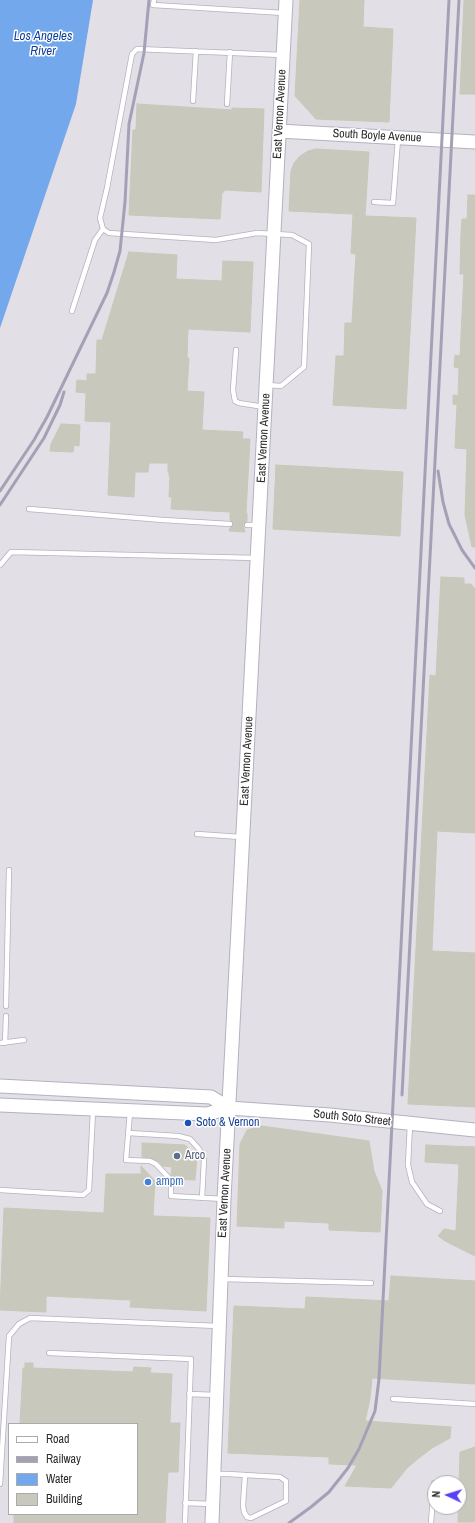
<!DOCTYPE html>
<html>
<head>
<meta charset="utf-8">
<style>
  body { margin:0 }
  #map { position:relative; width:475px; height:1523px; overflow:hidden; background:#edebde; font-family:"Archivo Narrow",sans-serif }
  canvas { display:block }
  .legend { position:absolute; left:8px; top:1423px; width:130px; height:92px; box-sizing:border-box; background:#fff; border:1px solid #ababab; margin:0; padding:5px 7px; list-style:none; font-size:12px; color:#2c2c2c }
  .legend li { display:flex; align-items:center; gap:8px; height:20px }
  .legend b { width:20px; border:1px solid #ababab }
  .north { position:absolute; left:427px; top:1475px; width:40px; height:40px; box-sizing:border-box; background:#fff; border:1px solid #ababab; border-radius:50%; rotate:274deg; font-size:11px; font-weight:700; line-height:16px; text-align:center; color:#2c2c2c }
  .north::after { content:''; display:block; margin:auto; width:14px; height:18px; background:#5741f7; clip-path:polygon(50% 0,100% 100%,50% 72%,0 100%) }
</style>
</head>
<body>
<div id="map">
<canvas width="475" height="1523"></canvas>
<ul class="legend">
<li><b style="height:5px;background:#fff"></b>Road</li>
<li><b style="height:5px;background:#a4a1b6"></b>Railway</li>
<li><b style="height:11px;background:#73a8ed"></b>Water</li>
<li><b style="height:11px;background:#c9c8bd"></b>Building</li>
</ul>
<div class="north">N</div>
</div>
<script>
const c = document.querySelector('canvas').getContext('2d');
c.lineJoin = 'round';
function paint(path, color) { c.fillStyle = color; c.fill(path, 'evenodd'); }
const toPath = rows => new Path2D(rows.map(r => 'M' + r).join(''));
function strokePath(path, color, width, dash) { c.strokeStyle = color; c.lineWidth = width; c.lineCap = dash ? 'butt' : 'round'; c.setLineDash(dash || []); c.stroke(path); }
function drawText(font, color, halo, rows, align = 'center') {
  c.font = font + ' "Archivo Narrow",sans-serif'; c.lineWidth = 3; c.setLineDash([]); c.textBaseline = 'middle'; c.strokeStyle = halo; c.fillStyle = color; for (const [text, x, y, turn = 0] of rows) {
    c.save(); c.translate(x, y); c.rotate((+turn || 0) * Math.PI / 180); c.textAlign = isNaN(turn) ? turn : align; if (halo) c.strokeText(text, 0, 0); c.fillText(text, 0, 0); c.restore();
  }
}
const industrial = toPath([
  [0,0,475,0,475,1523,0,1523],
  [9,1424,137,1424,137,1514,9,1514],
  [435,1483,459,1483,459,1507,435,1507]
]);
const water = toPath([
  [0,0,93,0,76,104,0,328]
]);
const building = toPath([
  [300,0,364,0,363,27,393,29,389,122,316,119,295,96,300,0],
  [464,0,475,0,475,94,460,94,464,0],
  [137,104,232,110,232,108,264,109,261,192,224,190,224,192,222,192,220,219,129,215,133,130,136,130,137,104],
  [316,149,369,152,365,216,416,218,406,409,333,405,336,356,344,356,345,323,352,323,356,254,351,253,353,214,289,211,291,171,294,163,300,156,308,151,316,149],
  [468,195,475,195,475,547,472,547,465,515,467,449,455,448,457,405,453,404,453,395,458,396,459,368,454,367,455,355,460,356,464,274,460,274,461,234,462,219,467,219,468,195],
  [129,252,177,255,176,279,222,281,223,261,253,262,250,332,188,329,187,358,189,358,187,391,204,392,202,430,243,432,242,439,250,439,246,513,247,513,247,521,243,525,245,532,229,531,230,528,233,526,234,524,230,520,230,512,171,509,172,497,169,497,170,476,169,476,169,472,168,472,168,463,149,463,148,472,135,472,134,497,108,495,111,422,85,421,86,393,76,392,77,380,87,381,87,374,96,374,97,340,102,340,129,252],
  [61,424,80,425,79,446,74,445,73,452,50,451,51,444,61,424],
  [276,465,403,472,400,536,273,529,276,465],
  [441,577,464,578,464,584,471,584,475,589,475,833,437,831,432,951,475,953,475,1107,408,1104,430,675,436,676,441,577],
  [262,1126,369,1141,374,1171,382,1191,380,1232,329,1230,329,1223,284,1221,284,1228,237,1226,240,1144,247,1130,262,1126],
  [142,1143,185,1145,197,1157,195,1180,173,1179,171,1175,172,1167,163,1166,158,1161,151,1158,142,1157,142,1143],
  [426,1145,475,1147,475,1256,445,1241,438,1236,444,1229,456,1231,459,1164,425,1162,426,1145],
  [141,1166,155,1181,153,1216,210,1218,206,1311,130,1307,131,1300,46,1296,46,1312,0,1310,4,1208,104,1213,106,1174,141,1174,141,1166],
  [391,1276,475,1281,475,1384,372,1378,370,1399,365,1421,451,1427,450,1438,432,1448,419,1458,407,1468,391,1488,345,1486,357,1465,329,1464,329,1457,228,1453,234,1306,305,1309,306,1297,389,1301,391,1276],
  [25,1363,33,1363,33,1368,133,1372,134,1367,151,1368,150,1373,172,1374,170,1423,180,1423,178,1472,168,1472,165,1523,14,1523,14,1514,137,1514,137,1424,20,1424,23,1368,25,1368,25,1363],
  [475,1447,475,1522,458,1522,460,1452,475,1447]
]);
const lane = toPath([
  [154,0,153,5,284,13],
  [193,101,196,51],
  [227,104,230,52],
  [374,202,393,203,398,139],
  [72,311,95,240,103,229],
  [236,350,233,390,235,401,239,403,264,407],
  [267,385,281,386,304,367,309,244,292,235,257,233,216,240,109,233,103,229,100,218,107,188,132,54,137,49,282,55],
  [29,509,163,520,230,524],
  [247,525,258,525],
  [0,565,11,552,256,558],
  [197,834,241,837],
  [6,1006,9,870],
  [0,1043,24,1040],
  [5,1043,6,1016],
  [130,1112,126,1160,150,1161,156,1164,168,1177,171,1184,171,1196,224,1199],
  [410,1124,408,1165,412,1182,427,1204,440,1211],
  [128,1133,178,1136,190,1139,199,1149,204,1160,202,1198],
  [0,1190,83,1195,89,1190,93,1111],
  [223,1279,371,1283],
  [49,1353,191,1359,185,1523],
  [189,1394,216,1395],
  [393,1399,475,1404],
  [215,1474,228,1474,245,1475,280,1477,286,1481,286,1501,251,1518,247,1517,244,1512,243,1505,245,1475],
  [0,1484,9,1336,19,1324,30,1318,218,1326],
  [185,1503,212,1504],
  [431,1523,434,1483]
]);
const secondary = toPath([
  [279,131,475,142],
  [0,1086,211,1097,229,1108],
  [0,1105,207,1114,229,1108,330,1115,475,1130],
  [212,1523,224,1199,286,0]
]);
const rail = toPath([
  [438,471,443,502,449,524,462,550,475,568],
  [0,491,34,440,47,417,107,293,114,272,120,251,125,202,129,124,144,53,149,0],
  [0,505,44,438,60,405,64,392],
  [402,1095,459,0],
  [289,1523,311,1507,329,1492,348,1468,359,1449,375,1411,379,1379,449,0]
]);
const markers = [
  [188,1123,4,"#1a4fb4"],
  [177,1156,4,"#5c6f8a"],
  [148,1182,4,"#3f7fe0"]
];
const streetNames = [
  ["East Vernon Avenue",280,114,-87],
  ["South Boyle Avenue",377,136,3],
  ["East Vernon Avenue",264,438,-87],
  ["East Vernon Avenue",247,761,-87],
  ["South Soto Street",352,1118,6],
  ["East Vernon Avenue",225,1193,-87]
];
const transitNames = [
  ["Soto & Vernon",196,1123]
];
const serviceNames = [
  ["Arco",185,1156]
];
const shopNames = [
  ["ampm",156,1182]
];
const waterNames = [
  ["Los Angeles",43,37],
  ["River",43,52]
];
paint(industrial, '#e3dfe6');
paint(water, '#73a8ed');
paint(building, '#c9c8bd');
strokePath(building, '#c9c8b8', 1);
strokePath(lane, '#b3b2bf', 6);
strokePath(secondary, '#b3b2bf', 15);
strokePath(lane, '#fff', 4.5);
strokePath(secondary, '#fff', 13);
strokePath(rail, '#a4a1b6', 3);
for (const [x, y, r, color] of markers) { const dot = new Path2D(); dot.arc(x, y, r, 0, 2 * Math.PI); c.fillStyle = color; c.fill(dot); strokePath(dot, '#fff', 1.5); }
drawText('12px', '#2c2c2c', '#fff', streetNames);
drawText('12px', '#164399', '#fff', transitNames, 'left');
drawText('12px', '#4e5e75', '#fff', serviceNames, 'left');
drawText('12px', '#366cbe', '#fff', shopNames, 'left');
drawText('italic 13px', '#0f419c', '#fff', waterNames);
</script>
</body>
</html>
